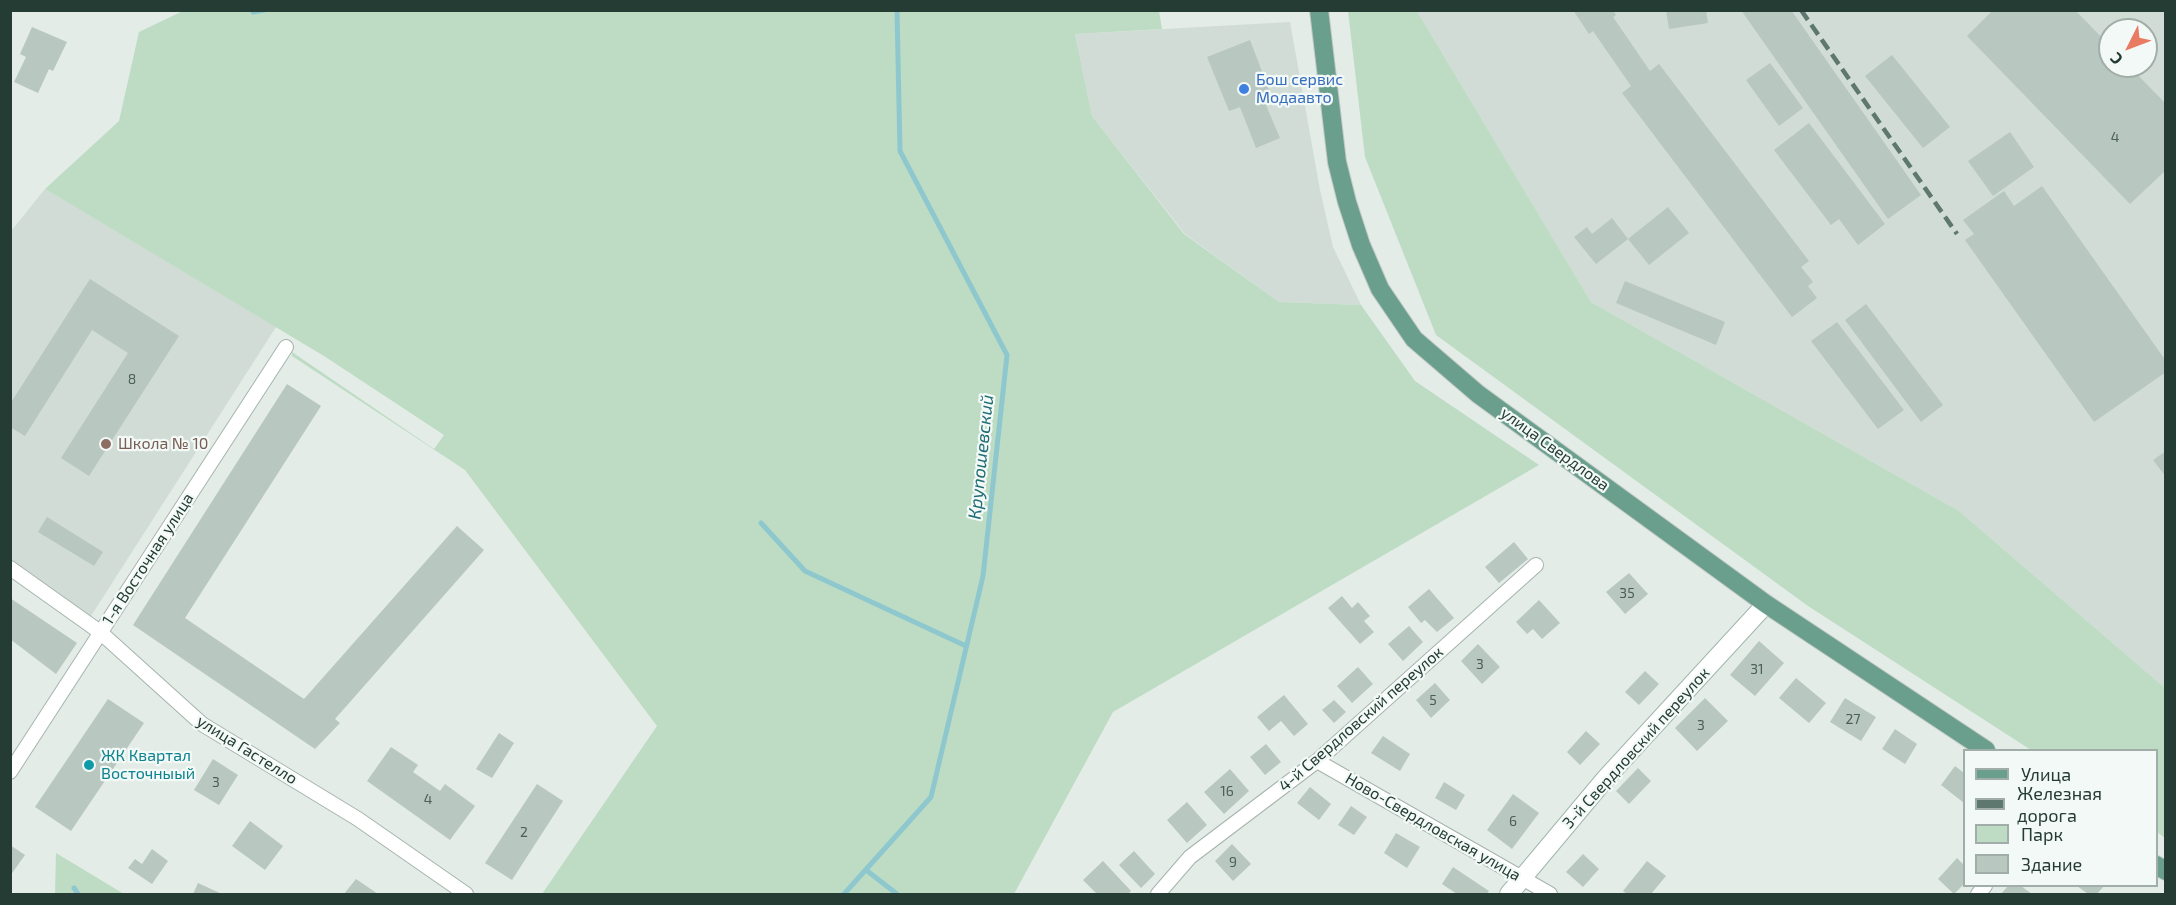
<!DOCTYPE html>
<html>
<head>
<meta charset="utf-8">
<style>
  body { margin:0 }
  #map { position:relative; width:2176px; height:905px; overflow:hidden; background:#e3ece7; font-family:"Exo 2",sans-serif }
  canvas { display:block }
  .frame { position:absolute; inset:0; border:12px solid #243c34; pointer-events:none }
  .legend { position:absolute; left:1963px; top:749px; width:195px; height:138px; box-sizing:border-box; background:#f3f9f6; border:2px solid #a0ada8; margin:0; padding:8px 10px; list-style:none; font-size:18px; color:#243c34 }
  .legend li { display:flex; align-items:center; gap:12px; height:30px }
  .legend b { width:30px; border:2px solid #a0ada8 }
  .north { position:absolute; left:2098px; top:18px; width:60px; height:60px; box-sizing:border-box; background:#f3f9f6; border:2px solid #a0ada8; border-radius:50%; rotate:228deg; font-size:16px; font-weight:700; line-height:24px; text-align:center; color:#243c34 }
  .north::after { content:''; display:block; margin:auto; width:21px; height:27px; background:#ea7b63; clip-path:polygon(50% 0,100% 100%,50% 72%,0 100%) }
</style>
</head>
<body>
<div id="map">
<canvas width="2176" height="905"></canvas>
<div class="frame"></div>
<ul class="legend">
<li><b style="height:8px;background:#6a9f8e"></b>Улица</li>
<li><b style="height:8px;background:#5e786f"></b>Железная дорога</li>
<li><b style="height:16px;background:#bddcc3"></b>Парк</li>
<li><b style="height:16px;background:#b8c7c0"></b>Здание</li>
</ul>
<div class="north">С</div>
</div>
<script>
const c = document.querySelector('canvas').getContext('2d');
c.lineJoin = 'round';
function paint(path, color) { c.fillStyle = color; c.fill(path, 'evenodd'); }
const toPath = rows => new Path2D(rows.map(r => 'M' + r).join(''));
function strokePath(path, color, width, dash) { c.strokeStyle = color; c.lineWidth = width; c.lineCap = dash ? 'butt' : 'round'; c.setLineDash(dash || []); c.stroke(path); }
function drawText(font, color, halo, rows, align = 'center') {
  c.font = font + ' "Exo 2",sans-serif'; c.lineWidth = 4.5; c.setLineDash([]); c.textBaseline = 'middle'; c.strokeStyle = halo; c.fillStyle = color; for (const [text, x, y, turn = 0] of rows) {
    c.save(); c.translate(x, y); c.rotate((+turn || 0) * Math.PI / 180); c.textAlign = isNaN(turn) ? turn : align; if (halo) c.strokeText(text, 0, 0); c.fillText(text, 0, 0); c.restore();
  }
}
const built = toPath([
  [1417,11,2165,11,2165,688,1959,511,1591,302],
  [2110,30,2146,30,2146,66,2110,66],
  [1290,22,1320,190,1333,247,1361,305,1279,302,1185,234,1092,116,1075,34],
  [45,189,276,327,91,616,11,562,11,231]
]);
const green = toPath([
  [183,11,1159,11,1162,29,1075,34,1092,116,1184,234,1279,302,1361,305,1415,381,1539,465,1113,712,1014,894,542,894,657,726,465,470,292,356,292,352,434,449,444,435,324,356,45,189,119,121,139,32],
  [1348,11,1417,11,1591,302,1959,511,2165,688,2165,838,2157,832,2156,750,2031,750,1808,606,1436,335,1365,157],
  [56,853,124,894,55,894]
]);
const stream = toPath([
  [253,12,264,10],
  [761,523,805,571,966,646],
  [866,870,897,894],
  [74,888,78,894],
  [844,894,931,797,983,576,1007,355,900,151,897,10]
]);
const building = toPath([
  [1573,10,1613,10,1616,15,1613,17,1650,71,1659,64,1809,261,1801,267,1813,282,1808,286,1817,298,1792,317,1622,93,1631,86,1593,31,1589,34],
  [1666,10,1706,10,1708,23,1669,29],
  [1741,10,1791,10,1921,195,1888,219],
  [1993,10,2075,10,2110,46,2110,66,2129,66,2166,104,2166,170,2130,204,1967,36],
  [32,27,67,42,53,71,49,69,38,93,14,82,26,57,20,54],
  [1250,40,1271,95,1263,98,1280,138,1256,148,1240,107,1229,111,1207,57],
  [1892,55,1950,127,1923,148,1865,76],
  [1770,63,1803,108,1779,126,1746,80],
  [1809,123,1885,224,1858,245,1839,219,1831,225,1774,150],
  [2010,132,2034,167,1993,196,1968,161],
  [2042,186,2166,361,2166,372,2094,422,1965,240,1974,234,1963,220,2004,191,2014,206],
  [1668,207,1689,233,1649,265,1628,239],
  [1612,218,1628,239,1596,264,1574,237,1587,227,1592,234],
  [90,279,179,336,89,476,61,458,128,353,92,330,25,436,10,427,10,404],
  [1625,281,1725,322,1716,345,1616,303],
  [1866,304,1943,405,1921,422,1845,320],
  [1837,322,1904,410,1878,429,1811,341],
  [287,384,321,406,185,618,304,699,457,526,484,550,335,719,340,723,315,749,133,625],
  [2166,451,2166,477,2153,460],
  [47,517,103,552,94,566,38,532],
  [1514,542,1528,559,1499,583,1485,567],
  [1629,573,1648,594,1625,614,1606,592],
  [1429,589,1454,618,1437,632,1425,620,1421,623,1408,607],
  [1342,596,1352,608,1358,602,1370,616,1364,621,1374,632,1360,644,1328,608],
  [10,598,77,643,56,674,10,639],
  [1539,600,1560,623,1542,639,1533,629,1527,634,1516,622],
  [1409,626,1423,642,1403,661,1388,644],
  [1759,641,1784,663,1755,696,1730,675],
  [1478,644,1500,667,1482,684,1461,661],
  [1358,667,1373,684,1352,703,1337,686],
  [1645,671,1659,684,1639,705,1625,692],
  [1796,678,1826,703,1809,723,1779,698],
  [1435,683,1450,700,1431,718,1416,700],
  [1284,695,1308,724,1294,736,1281,721,1269,731,1257,717],
  [1705,698,1728,721,1697,751,1675,728],
  [1845,698,1876,717,1861,741,1830,722],
  [108,699,144,723,71,831,35,807],
  [1334,700,1346,712,1334,723,1322,710],
  [1895,729,1917,744,1905,764,1882,749],
  [1586,731,1600,744,1580,765,1567,752],
  [499,733,514,743,492,778,476,769],
  [1383,736,1410,754,1400,771,1371,753],
  [1266,744,1281,762,1265,775,1250,757],
  [391,747,418,765,413,772,440,791,445,784,475,806,450,840,367,781],
  [213,759,238,775,219,805,194,790],
  [1955,766,1964,773,1964,803,1941,785],
  [1638,768,1651,781,1629,804,1616,791],
  [1230,769,1249,791,1224,814,1204,792],
  [1444,782,1465,795,1456,810,1435,798],
  [537,784,563,801,512,880,485,863],
  [1310,787,1331,804,1319,820,1297,803],
  [1513,794,1539,813,1512,849,1487,830],
  [1187,802,1207,825,1187,843,1167,820],
  [1351,806,1367,817,1354,835,1338,825],
  [250,821,283,846,265,870,232,846],
  [1396,833,1420,847,1407,868,1384,853],
  [1232,844,1251,864,1233,881,1215,861],
  [10,845,25,855,10,876],
  [152,849,168,861,152,884,128,868,135,859,142,864],
  [1134,851,1155,874,1141,888,1119,865],
  [1583,854,1599,869,1583,887,1566,872],
  [1957,858,1964,865,1964,884,1954,894,1938,879],
  [1103,861,1131,891,1128,894,1097,894,1083,880],
  [1647,861,1666,876,1651,894,1627,894,1623,891],
  [1453,867,1489,891,1487,894,1457,894,1442,884],
  [356,879,378,894,344,894],
  [198,883,222,894,193,894],
  [2008,886,2021,886,2032,894,2001,894],
  [2077,886,2104,886,2097,894,2088,894]
]);
const minor = toPath([
  [10,568,100,632,202,724,358,819,466,894],
  [1317,761,1550,894],
  [10,772,286,347],
  [1158,894,1190,857,1317,761,1536,565],
  [1978,894,1985,886]
]);
const secondary = toPath([
  [1509,894,1606,778,1766,604]
]);
const primary = toPath([
  [1319,10,1337,162,1347,202,1361,245,1380,289,1414,339,1478,394,1766,604,1986,750],
  [2156,865,2166,871]
]);
const rail = toPath([
  [1801,10,1957,234]
]);
const markers = [
  [1244,89,6,"#3f7fe0"],
  [106,444,6,"#8d6e63"],
  [89,765,6,"#0f9aa8"]
];
const numberNames = [
  ["4",2115,137],
  ["8",132,379],
  ["35",1627,593],
  ["3",1480,664],
  ["31",1757,669],
  ["5",1433,700],
  ["27",1853,719],
  ["3",1701,725],
  ["3",216,782],
  ["16",1227,791],
  ["4",428,799],
  ["6",1513,821],
  ["2",524,832],
  ["9",1233,862]
];
const shopNames = [
  ["Бош сервис",1256,80],
  ["Модаавто",1256,98]
];
const educationNames = [
  ["Школа № 10",118,444]
];
const streetNames = [
  ["улица Свердлова",1555,449,36],
  ["1-я Восточная улица",148,559,-57],
  ["4-й Свердловский переулок",1361,719,-41],
  ["3-й Свердловский переулок",1636,748,-48],
  ["улица Гастелло",247,750,32],
  ["Ново-Свердловская улица",1433,827,30]
];
const cultureNames = [
  ["ЖК Квартал",101,756],
  ["Восточныый",101,774]
];
const waterNames = [
  ["Крупошевский",981,457,-84]
];
paint(built, '#d1dcd6');
paint(green, '#bddcc3');
strokePath(stream, '#8ec8ce', 5);
paint(building, '#b8c7c0');
strokePath(minor, '#a6b4ae', 16);
strokePath(secondary, '#a2b7ae', 20);
strokePath(primary, '#c2c8c6', 20);
strokePath(minor, '#fff', 14);
strokePath(secondary, '#fff', 18);
strokePath(primary, '#6a9f8e', 18);
strokePath(rail, '#5e786f', 4.5, [12, 6]);
for (const [x, y, r, color] of markers) { const dot = new Path2D(); dot.arc(x, y, r, 0, 2 * Math.PI); c.fillStyle = color; c.fill(dot); strokePath(dot, '#f3f9f6', 2); }
drawText('14px', '#495f57', null, numberNames);
drawText('16px', '#366cbe', '#f3f9f6', shopNames, 'left');
drawText('16px', '#785e54', '#f3f9f6', educationNames, 'left');
drawText('16px', '#243c34', '#f3f9f6', streetNames);
drawText('16px', '#0d838f', '#f3f9f6', cultureNames, 'left');
drawText('italic 18px', '#216d75', '#f3f9f6', waterNames);
</script>
</body>
</html>
